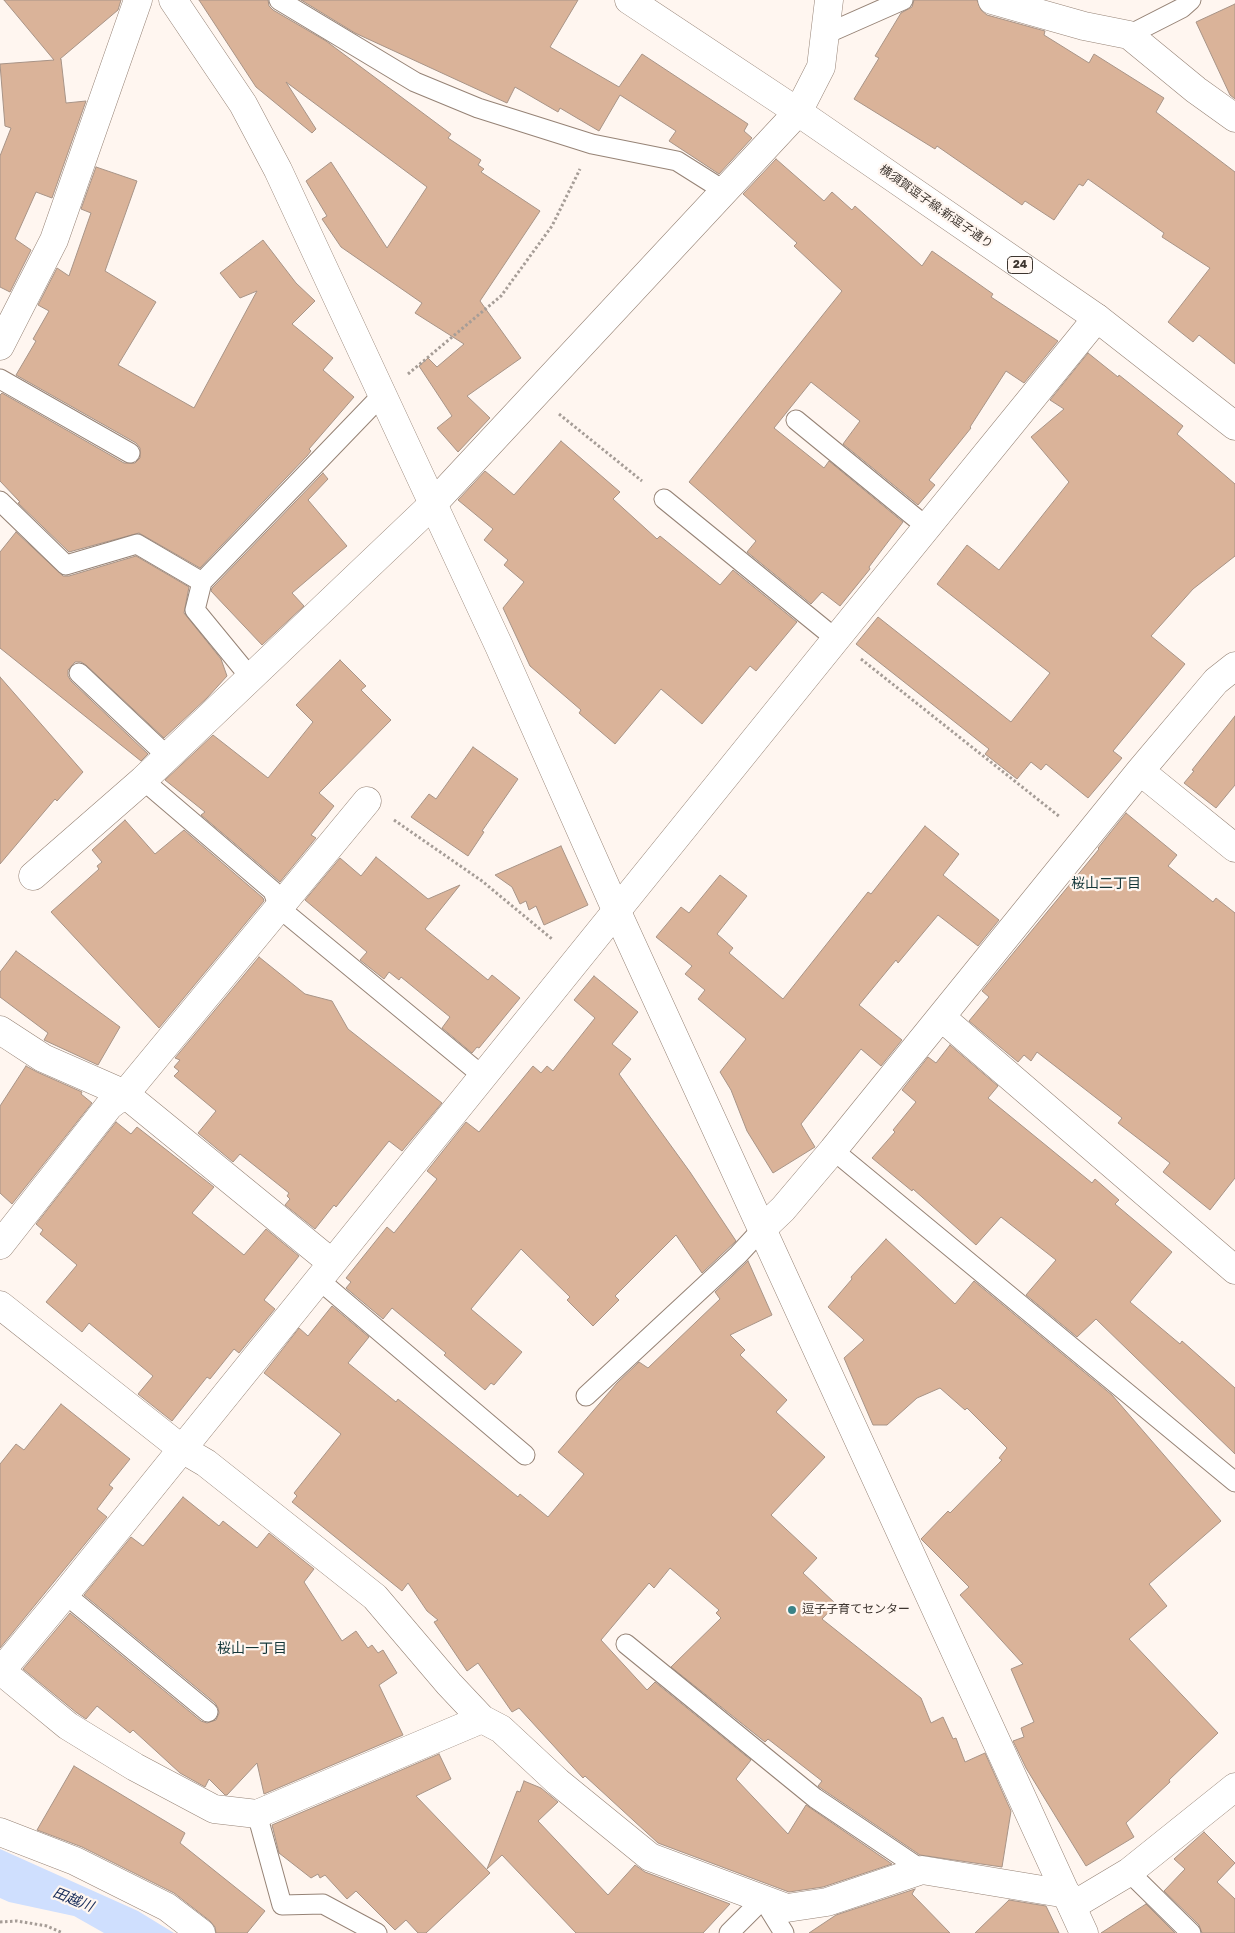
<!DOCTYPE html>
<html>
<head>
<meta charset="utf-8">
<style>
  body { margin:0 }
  canvas { display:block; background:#fff6f0 }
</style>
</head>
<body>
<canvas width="1235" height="1933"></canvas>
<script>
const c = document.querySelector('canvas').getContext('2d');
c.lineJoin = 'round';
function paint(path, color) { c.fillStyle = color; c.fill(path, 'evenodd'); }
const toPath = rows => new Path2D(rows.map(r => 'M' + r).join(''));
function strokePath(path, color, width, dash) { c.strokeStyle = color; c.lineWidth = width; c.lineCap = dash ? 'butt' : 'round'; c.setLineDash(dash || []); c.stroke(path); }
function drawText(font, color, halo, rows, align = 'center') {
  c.font = font + ' Rubik,"Noto Sans JP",sans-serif'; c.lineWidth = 4.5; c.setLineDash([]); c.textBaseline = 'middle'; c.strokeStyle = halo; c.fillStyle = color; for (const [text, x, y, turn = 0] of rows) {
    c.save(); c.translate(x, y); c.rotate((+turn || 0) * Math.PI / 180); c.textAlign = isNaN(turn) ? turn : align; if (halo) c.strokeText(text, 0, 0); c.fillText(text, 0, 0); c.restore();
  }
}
const water = toPath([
  [0,1849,138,1911,174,1933,104,1933,74,1916,9,1902,0,1898]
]);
const building = toPath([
  [4,0,121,0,118,10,60,59,61,59,66,103,86,101,52,198,36,192,15,239,31,250,10,292,0,287,0,156,11,128,5,126,0,64,54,60,4,0],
  [199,0,268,0,269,6,273,10,326,41,451,134,448,138,481,160,478,165,484,169,481,172,540,211,480,301,521,358,467,396,490,418,458,452,437,428,452,416,419,366,428,358,437,367,464,344,415,313,422,303,341,247,322,219,327,216,306,181,331,162,387,248,427,187,286,82,316,129,312,133,256,87,199,0],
  [301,0,578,0,550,47,619,87,642,54,748,124,744,131,752,138,719,174,669,141,676,131,620,95,599,131,560,108,558,112,515,87,507,103,355,33,301,0],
  [914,0,977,0,981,10,987,15,1045,31,1044,35,1089,63,1094,54,1164,98,1156,112,1235,172,1235,364,1199,335,1193,342,1168,322,1210,268,1162,237,1164,233,1088,179,1083,186,1079,184,1054,220,1025,201,1022,205,937,146,935,149,854,99,879,58,875,56,901,13,912,7,914,0],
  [1235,4,1235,99,1230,95,1196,22,1235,4],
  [776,159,824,201,832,192,852,210,855,206,922,266,932,251,993,294,991,297,1058,341,1024,383,1006,371,970,427,971,428,929,480,935,485,918,505,843,444,860,421,811,382,774,428,824,468,829,461,903,522,869,567,870,569,840,606,822,592,811,604,747,552,756,541,689,482,842,291,794,246,797,243,743,194,776,159],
  [96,167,137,181,105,271,156,302,118,365,194,408,257,291,240,298,220,273,263,240,296,283,315,301,292,324,333,358,323,370,354,397,309,449,311,451,307,456,200,568,139,533,69,552,18,503,20,502,0,481,0,395,2,393,124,463,135,463,140,458,140,448,136,443,16,375,36,341,33,339,49,311,38,305,57,268,69,276,91,213,81,209,96,167],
  [1088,353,1118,377,1119,375,1183,426,1177,434,1235,484,1235,556,1193,589,1151,636,1185,664,1113,751,1122,758,1088,798,1046,764,1041,770,1031,762,1017,779,985,754,989,749,856,644,878,617,1011,722,1050,673,937,584,967,545,999,570,1069,482,1031,437,1064,409,1050,400,1088,353],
  [561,441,620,492,613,499,657,539,660,536,720,585,733,570,797,622,756,671,750,666,702,724,661,689,615,744,579,713,581,710,530,666,503,608,524,582,504,565,508,560,484,540,493,529,458,500,485,471,514,495,561,441],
  [323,473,328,479,308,500,347,546,292,593,304,606,262,645,211,591,212,588,323,473],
  [16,532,63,576,69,576,136,556,189,587,184,613,221,659,227,676,207,698,164,738,86,665,81,662,75,662,68,670,68,676,71,681,148,754,141,761,0,648,0,552,16,532],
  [340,660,366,686,361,690,391,720,319,793,334,806,311,835,316,838,280,882,201,815,205,812,165,780,213,735,268,778,313,722,296,705,340,660],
  [0,677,83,772,57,801,55,799,0,864,0,677],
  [1235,716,1235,785,1216,808,1184,783,1194,771,1192,770,1235,716],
  [473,747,518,779,482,831,484,832,468,856,411,817,429,794,436,799,473,747],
  [1126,813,1177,855,1168,866,1213,902,1216,898,1235,913,1235,1178,1210,1210,1163,1172,1170,1163,1118,1123,1122,1118,1037,1052,1031,1061,1024,1055,1018,1062,969,1021,989,997,982,991,1099,849,1098,848,1126,813],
  [125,820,155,854,184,830,263,898,264,901,159,1028,51,912,99,869,97,866,102,862,92,850,125,820],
  [925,826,959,854,943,875,999,920,978,946,938,915,898,963,896,960,859,1005,902,1040,881,1066,861,1049,801,1124,815,1147,773,1173,747,1131,731,1090,720,1072,746,1039,698,999,705,990,685,974,692,966,656,937,681,907,689,913,720,875,747,896,717,934,733,948,729,953,783,999,868,892,871,894,925,826],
  [561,846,588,905,544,925,536,906,529,910,526,901,520,904,512,887,495,875,561,846],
  [376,857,428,899,460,885,425,929,488,980,492,975,520,998,479,1048,477,1047,472,1053,442,1028,450,1017,401,977,399,980,389,972,384,979,360,960,367,952,305,900,340,858,361,876,376,857],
  [16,951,120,1027,98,1065,44,1040,48,1033,0,997,0,972,16,951],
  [259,957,305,994,332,1001,348,1029,442,1103,402,1151,389,1141,336,1207,334,1205,315,1229,285,1205,290,1199,287,1196,289,1193,240,1154,233,1162,198,1133,216,1111,174,1076,179,1071,174,1067,180,1060,175,1058,259,957],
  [594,976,638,1012,612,1044,631,1059,619,1074,690,1172,736,1241,702,1273,676,1235,615,1296,619,1300,593,1326,567,1300,570,1297,521,1249,471,1309,522,1352,494,1385,491,1383,485,1390,444,1355,446,1353,392,1308,383,1319,346,1288,351,1282,346,1278,387,1227,394,1233,437,1179,427,1171,466,1122,479,1132,533,1066,541,1073,547,1066,553,1071,595,1018,574,1000,594,976],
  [950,1045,998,1086,988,1098,1092,1183,1095,1179,1119,1200,1115,1204,1172,1252,1130,1302,1180,1344,1182,1341,1235,1388,1235,1454,1096,1319,1077,1337,1026,1295,1056,1260,1001,1217,976,1245,913,1189,912,1191,872,1158,895,1132,893,1130,916,1102,902,1090,928,1057,936,1063,950,1045],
  [26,1066,37,1072,82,1092,81,1094,92,1103,12,1204,0,1193,0,1106,26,1066],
  [116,1122,131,1134,137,1127,214,1187,192,1213,244,1255,266,1229,299,1256,264,1300,275,1309,239,1353,234,1349,210,1379,207,1377,172,1421,138,1394,153,1376,89,1323,82,1332,46,1302,77,1265,40,1234,43,1230,36,1224,116,1122],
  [886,1239,955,1304,974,1281,1112,1395,1221,1521,1149,1584,1167,1606,1129,1639,1218,1733,1169,1780,1170,1782,1126,1823,1134,1837,1086,1866,1026,1768,1013,1741,1024,1737,1021,1728,1034,1722,1011,1669,1023,1664,960,1595,969,1587,921,1539,948,1511,950,1513,1002,1460,999,1458,1007,1448,967,1408,965,1410,940,1388,917,1398,887,1425,873,1425,844,1358,864,1340,828,1307,852,1279,851,1277,886,1239],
  [748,1261,772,1315,730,1335,745,1350,740,1355,787,1400,776,1412,825,1457,771,1515,817,1558,803,1573,836,1604,822,1619,921,1698,931,1723,943,1717,953,1739,956,1738,965,1762,985,1753,1011,1811,1002,1867,920,1855,822,1789,818,1786,822,1781,768,1739,765,1742,671,1667,721,1618,716,1613,719,1610,670,1568,654,1588,649,1583,601,1640,647,1690,655,1682,751,1760,736,1779,788,1834,806,1805,892,1864,823,1887,789,1892,658,1843,585,1776,583,1778,519,1708,512,1712,478,1663,467,1671,434,1622,438,1620,427,1611,408,1583,402,1591,292,1502,297,1496,294,1493,341,1434,264,1373,299,1328,308,1336,332,1306,369,1337,348,1363,396,1402,398,1399,518,1497,520,1494,548,1517,584,1474,558,1452,617,1383,639,1362,648,1368,720,1299,715,1292,748,1261],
  [61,1404,130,1459,109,1485,113,1488,97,1509,107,1517,0,1648,0,1464,16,1444,24,1450,61,1404],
  [183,1497,219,1526,223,1521,257,1548,269,1533,314,1569,304,1582,342,1641,356,1631,368,1648,372,1645,378,1653,383,1650,397,1673,379,1685,403,1735,264,1794,257,1763,227,1795,225,1795,209,1779,205,1787,180,1773,133,1730,130,1733,97,1706,86,1719,77,1713,23,1669,70,1613,201,1721,207,1723,216,1720,219,1713,218,1708,215,1703,84,1595,131,1537,143,1546,183,1497],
  [439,1754,451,1779,416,1796,490,1873,426,1933,418,1933,406,1920,395,1930,356,1891,347,1899,325,1875,320,1878,318,1874,311,1878,279,1853,272,1825,439,1754],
  [74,1766,185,1833,180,1843,265,1911,247,1933,216,1933,215,1927,210,1921,174,1893,82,1847,37,1830,74,1766],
  [524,1781,541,1788,558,1802,538,1821,608,1895,635,1865,645,1872,730,1904,703,1933,576,1933,502,1855,487,1869,517,1791,520,1792,524,1781],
  [1204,1832,1235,1863,1217,1882,1235,1899,1235,1933,1202,1933,1199,1925,1164,1891,1185,1869,1174,1859,1204,1832],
  [915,1889,912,1894,950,1933,809,1933,836,1915,915,1889],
  [1009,1900,1046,1906,1059,1933,975,1933,1009,1900],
  [1146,1904,1175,1933,1101,1933,1146,1904]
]);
const path = toPath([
  [408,374,501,296,552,226,580,169],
  [559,414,642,481],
  [861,659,1060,817],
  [394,820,482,881,552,939],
  [0,1922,17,1921,47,1926,63,1933]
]);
const lane = toPath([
  [279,0,415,82,478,108,592,144,677,161,723,190],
  [826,34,903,0],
  [1129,35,1182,8,1191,0],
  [0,379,130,453],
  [796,420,928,528],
  [664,499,836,639],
  [0,501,66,565,137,544,202,582,195,610,250,677],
  [202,582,382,395],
  [79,673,167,756],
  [143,780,273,891,279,908,289,916,484,1077],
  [833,1150,1235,1482],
  [319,1280,525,1455],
  [586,1396,738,1255,763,1228],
  [65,1594,208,1712],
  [626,1644,815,1798,922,1870],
  [257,1814,282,1905,323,1904,377,1933],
  [1129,1872,1191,1933],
  [729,1933,763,1899,784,1933]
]);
const street = toPath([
  [992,0,1084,26,1129,35,1196,90,1235,118],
  [0,346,54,240,138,0],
  [1140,771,1235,848],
  [33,876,143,780,432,505,798,112],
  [941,1017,1235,1270],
  [0,1030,43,1058,125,1094,332,1263],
  [763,1228,783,1209,833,1150,1140,771,1216,681,1235,666],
  [0,1245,109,1106,125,1094,367,801],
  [0,1305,182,1449,206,1463,375,1597,449,1684,482,1719,501,1729,558,1782,650,1857,787,1908,827,1902,922,1870,1067,1894],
  [0,1670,68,1726,135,1767,214,1809,257,1814,482,1719],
  [1,1671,65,1594,836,639,1097,318],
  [0,1832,75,1861,167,1907,201,1933],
  [1072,1906,1129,1872,1235,1787]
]);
const secondary = toPath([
  [173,0,243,104,278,170,499,646,617,912,1084,1933],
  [798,112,821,67,829,0]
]);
const primary = toPath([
  [629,0,798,112,1097,318,1235,426]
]);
const markers = [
  [792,1610,5,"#3b8387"]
];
const shields = [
  [1020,265,25]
];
const shieldNames = [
  ["24",1020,265]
];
const streetNames = [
  ["横須賀逗子線;新逗子通り",936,207,35]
];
const poiNames = [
  ["逗子子育てセンター",802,1610]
];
const neighbourhoodNames = [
  ["桜山二丁目",1106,884],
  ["桜山一丁目",252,1649]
];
const waterNames = [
  ["田越川",73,1900,22]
];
paint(water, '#cfdffe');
paint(building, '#dab399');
strokePath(building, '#a89487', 1);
strokePath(lane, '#968376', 21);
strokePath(street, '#968376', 29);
strokePath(secondary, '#968376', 29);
strokePath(primary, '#968376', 29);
strokePath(path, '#a69d97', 3, [2.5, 2.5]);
strokePath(lane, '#fff', 19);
strokePath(street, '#fff', 28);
strokePath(secondary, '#fff', 28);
strokePath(primary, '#fff', 28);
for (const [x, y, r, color] of markers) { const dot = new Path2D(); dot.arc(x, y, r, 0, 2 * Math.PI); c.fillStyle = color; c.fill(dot); strokePath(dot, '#fff6f0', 2); }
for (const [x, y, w] of shields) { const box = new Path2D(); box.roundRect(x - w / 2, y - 8.5, w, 17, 4); c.fillStyle = '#fff6f0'; c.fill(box); strokePath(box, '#3d352f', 1); }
drawText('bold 11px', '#3d352f', null, shieldNames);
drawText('12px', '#3d352f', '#fff6f0', streetNames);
drawText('12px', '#3d352f', '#fff6f0', poiNames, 'left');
drawText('14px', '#143739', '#fff6f0', neighbourhoodNames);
drawText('italic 14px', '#152a58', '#fff6f0', waterNames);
</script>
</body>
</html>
